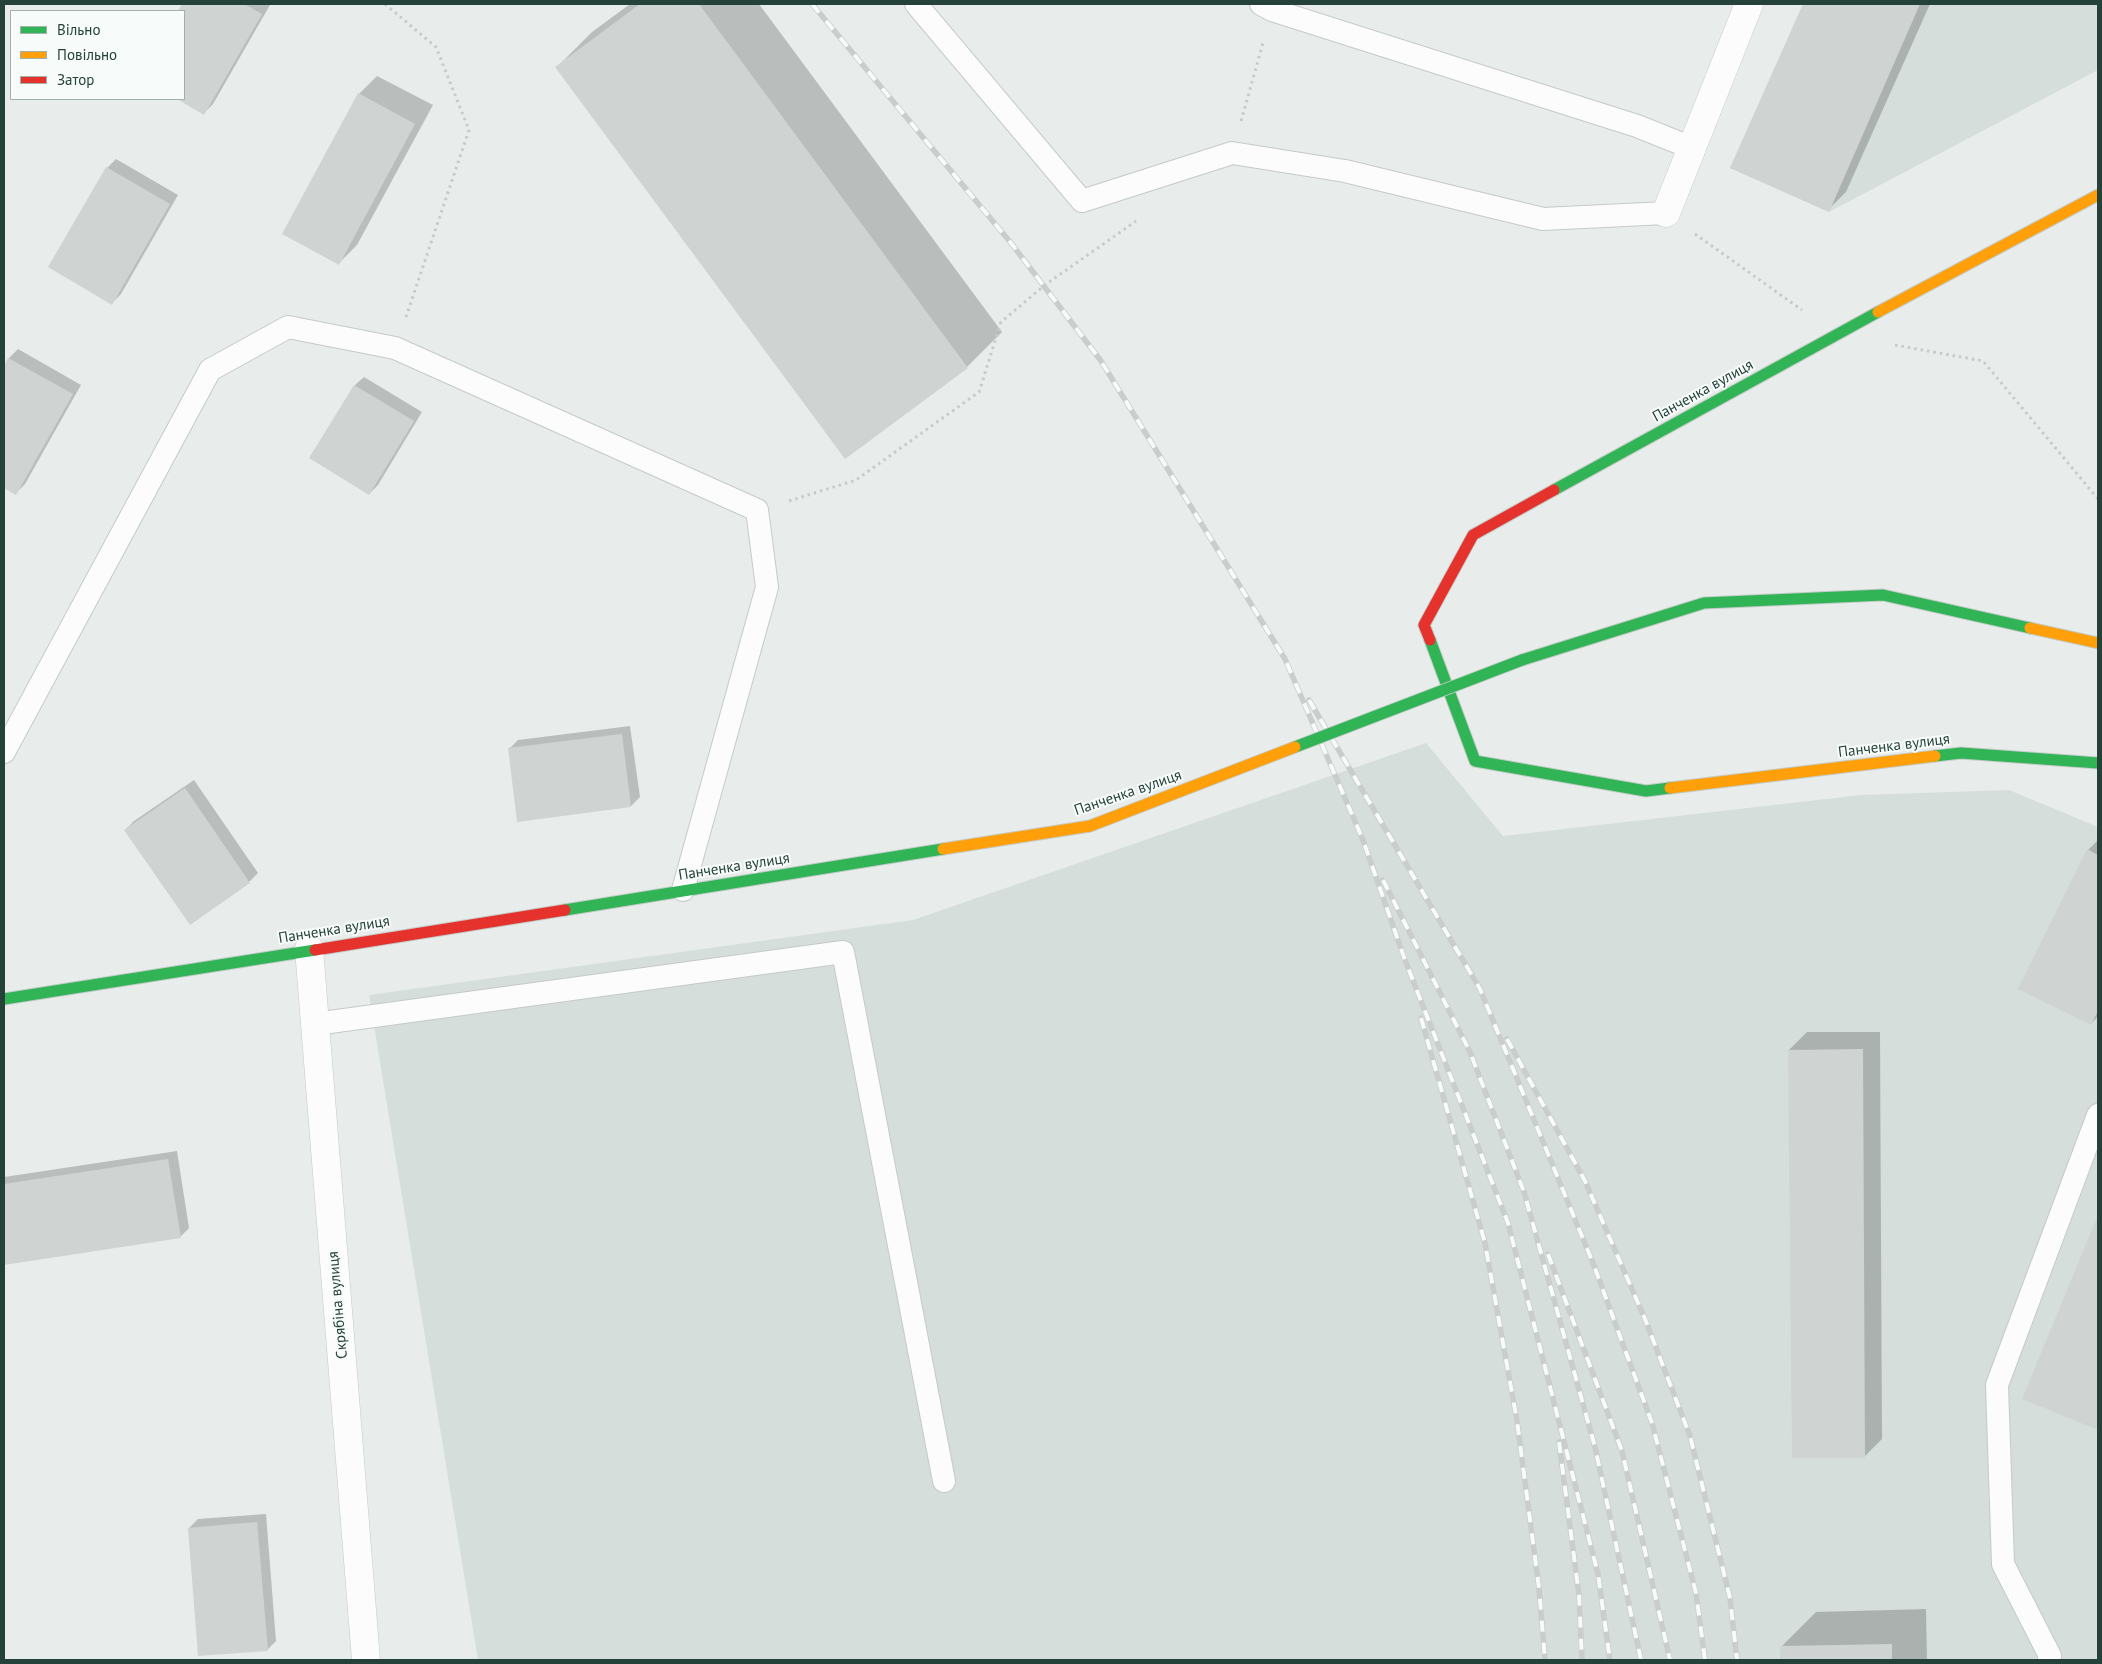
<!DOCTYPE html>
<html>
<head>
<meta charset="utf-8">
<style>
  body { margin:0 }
  #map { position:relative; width:2102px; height:1664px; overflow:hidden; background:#e8edeb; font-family:"PT Sans",sans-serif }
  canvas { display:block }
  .frame { position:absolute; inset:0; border:5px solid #24423a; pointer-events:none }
  .legend { position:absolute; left:10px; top:10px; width:175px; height:90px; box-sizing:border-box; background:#f7fbf9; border:1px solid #a3b1ad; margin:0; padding:6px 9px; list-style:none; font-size:15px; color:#24423a }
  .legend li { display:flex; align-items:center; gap:10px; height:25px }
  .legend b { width:25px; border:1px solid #a3b1ad }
</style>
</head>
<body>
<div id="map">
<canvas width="2102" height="1664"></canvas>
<div class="frame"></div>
<ul class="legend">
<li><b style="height:6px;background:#30b455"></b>Вільно</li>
<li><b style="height:6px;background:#ff9f0a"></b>Повільно</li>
<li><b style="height:6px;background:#e5322d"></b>Затор</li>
</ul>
</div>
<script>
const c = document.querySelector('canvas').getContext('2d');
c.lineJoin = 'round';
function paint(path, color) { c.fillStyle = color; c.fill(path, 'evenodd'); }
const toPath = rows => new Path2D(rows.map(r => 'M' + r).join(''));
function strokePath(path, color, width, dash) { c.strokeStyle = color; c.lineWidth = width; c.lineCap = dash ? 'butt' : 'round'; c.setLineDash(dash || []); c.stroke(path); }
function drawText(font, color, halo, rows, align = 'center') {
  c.font = font + ' "PT Sans",sans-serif'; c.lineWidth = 4; c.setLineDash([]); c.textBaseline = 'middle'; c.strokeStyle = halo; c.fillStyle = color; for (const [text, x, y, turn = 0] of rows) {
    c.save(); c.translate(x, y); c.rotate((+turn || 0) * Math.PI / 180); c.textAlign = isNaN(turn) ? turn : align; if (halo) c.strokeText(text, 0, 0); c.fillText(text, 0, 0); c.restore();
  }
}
const built = toPath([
  [1803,4,2098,4,2098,70,1829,212,1730,168],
  [1426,743,1503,836,1861,795,2009,790,2098,827,2098,1660,478,1660,369,995,913,920]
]);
const shadow = toPath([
  [184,4,270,5,213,104,204,113,180,99,184,99,184,11,179,11],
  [630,4,759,4,1002,332,967,367,846,458,557,67,592,32],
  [1804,4,1930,4,1846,192,1828,210,1731,167],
  [377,76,433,105,357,245,339,263,359,94],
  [116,159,178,195,121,294,112,303,50,266,107,168],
  [18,349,81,385,25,484,16,493,4,486,4,368,9,358],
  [364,377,422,412,378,485,369,494,310,458,355,385],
  [630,726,640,797,631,806,509,749,518,740],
  [194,780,258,873,249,882,125,830,134,821],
  [2097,841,2098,842,2098,1016,2091,1024,2088,850],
  [1807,1032,1880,1032,1882,1439,1864,1457,1789,1050],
  [177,1151,189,1228,180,1237,4,1264,4,1177],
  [2098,1218,2098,1429,2024,1398],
  [266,1514,276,1641,267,1650,189,1528,198,1519],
  [1926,1609,1927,1660,1781,1660,1781,1647,1816,1612]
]);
const building = toPath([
  [182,4,244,4,262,14,204,115,177,99,184,99,184,11,178,11],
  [640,4,699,4,968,368,845,459,555,67],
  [1803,4,1920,4,1829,212,1730,168],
  [358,93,415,124,339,265,282,234],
  [106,167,170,204,112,305,48,267],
  [8,358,73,394,16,495,4,488,4,366],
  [354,385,414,421,369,495,309,458],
  [622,734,631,807,517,822,508,748],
  [185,788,250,883,190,925,124,830],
  [2087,849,2098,855,2098,1011,2091,1025,2018,989],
  [1863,1049,1865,1458,1792,1458,1788,1050],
  [168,1159,181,1238,4,1265,4,1184],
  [2098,1215,2098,1430,2022,1399],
  [257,1522,268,1651,198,1656,188,1528],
  [1892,1644,1892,1660,1780,1660,1780,1646]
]);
const path = toPath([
  [385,4,436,47,469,130,406,317],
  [1241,121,1263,43],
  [1695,234,1802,310],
  [1895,345,1983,361,2098,499],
  [789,501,856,480,979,392,1001,322,1045,285,1136,221]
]);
const lane = toPath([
  [916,4,1082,201,1232,153,1345,171,1543,219,1666,213],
  [1261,4,1272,10,1637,126,1692,148],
  [4,752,210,370,288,327,395,348,757,510,767,587,683,890],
  [315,1024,843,952,944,1481],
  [2049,1660,2050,1656,2003,1564,1997,1385,2098,1115]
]);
const street = toPath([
  [1666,213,1749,4],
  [309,949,366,1660]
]);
const fast = toPath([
  [1554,490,1878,312],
  [1430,640,1475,761,1646,791,1670,788],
  [1522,660,1704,603,1883,595,2030,628],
  [1935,756,1961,753,2098,763],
  [565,910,943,849],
  [4,999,315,950]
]);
const slow = toPath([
  [1878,312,2098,195],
  [2030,628,2098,643],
  [1670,788,1935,756],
  [943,849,1090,826]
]);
const jam = toPath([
  [1430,640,1424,625,1473,535,1554,490],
  [315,950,565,910]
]);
const rail = toPath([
  [812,4,1011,243,1101,361,1285,659,1363,840,1405,960,1508,1223,1598,1574,1610,1660],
  [1309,700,1480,989,1593,1263,1652,1423,1696,1593,1705,1660],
  [1383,880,1470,1052,1524,1192,1595,1447,1641,1660],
  [1421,1018,1485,1243,1517,1421,1539,1588,1545,1660],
  [1507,1039,1585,1181,1645,1319,1690,1436,1730,1598,1737,1660],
  [1548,1254,1622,1451,1670,1660],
  [1559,1442,1579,1595,1582,1660]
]);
const fastBridge = toPath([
  [1295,747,1522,660]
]);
const slowBridge = toPath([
  [1090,826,1295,747]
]);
const streetNames = [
  ["Панченка вулиця",1703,391,-29],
  ["Панченка вулиця",1894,746,-7],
  ["Панченка вулиця",1128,793,-19],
  ["Панченка вулиця",734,867,-9],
  ["Панченка вулиця",334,930,-9],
  ["Скрябіна вулиця",338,1305,-95]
];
paint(built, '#d6dedb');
paint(shadow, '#0003');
paint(building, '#cfd4d2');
strokePath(lane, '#c5cac8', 24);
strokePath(street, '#c5cac8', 29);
strokePath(fast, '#c3cbc8', 13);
strokePath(slow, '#c3cbc8', 13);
strokePath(jam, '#c3cbc8', 13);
strokePath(path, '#c3ccca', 3, [2.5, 4]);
strokePath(lane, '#fcfcfc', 22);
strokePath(street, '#fcfcfc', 28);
strokePath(fast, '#30b455', 11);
strokePath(slow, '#ff9f0a', 11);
strokePath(jam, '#e5322d', 11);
strokePath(rail, '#c9cdcc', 5.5);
strokePath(rail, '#f7fbf9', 4, [11]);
strokePath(fastBridge, '#c3cbc8', 13, []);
strokePath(slowBridge, '#c3cbc8', 13, []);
strokePath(fastBridge, '#30b455', 11);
strokePath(slowBridge, '#ff9f0a', 11);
drawText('15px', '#24423a', '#f7fbf9', streetNames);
</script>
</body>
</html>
